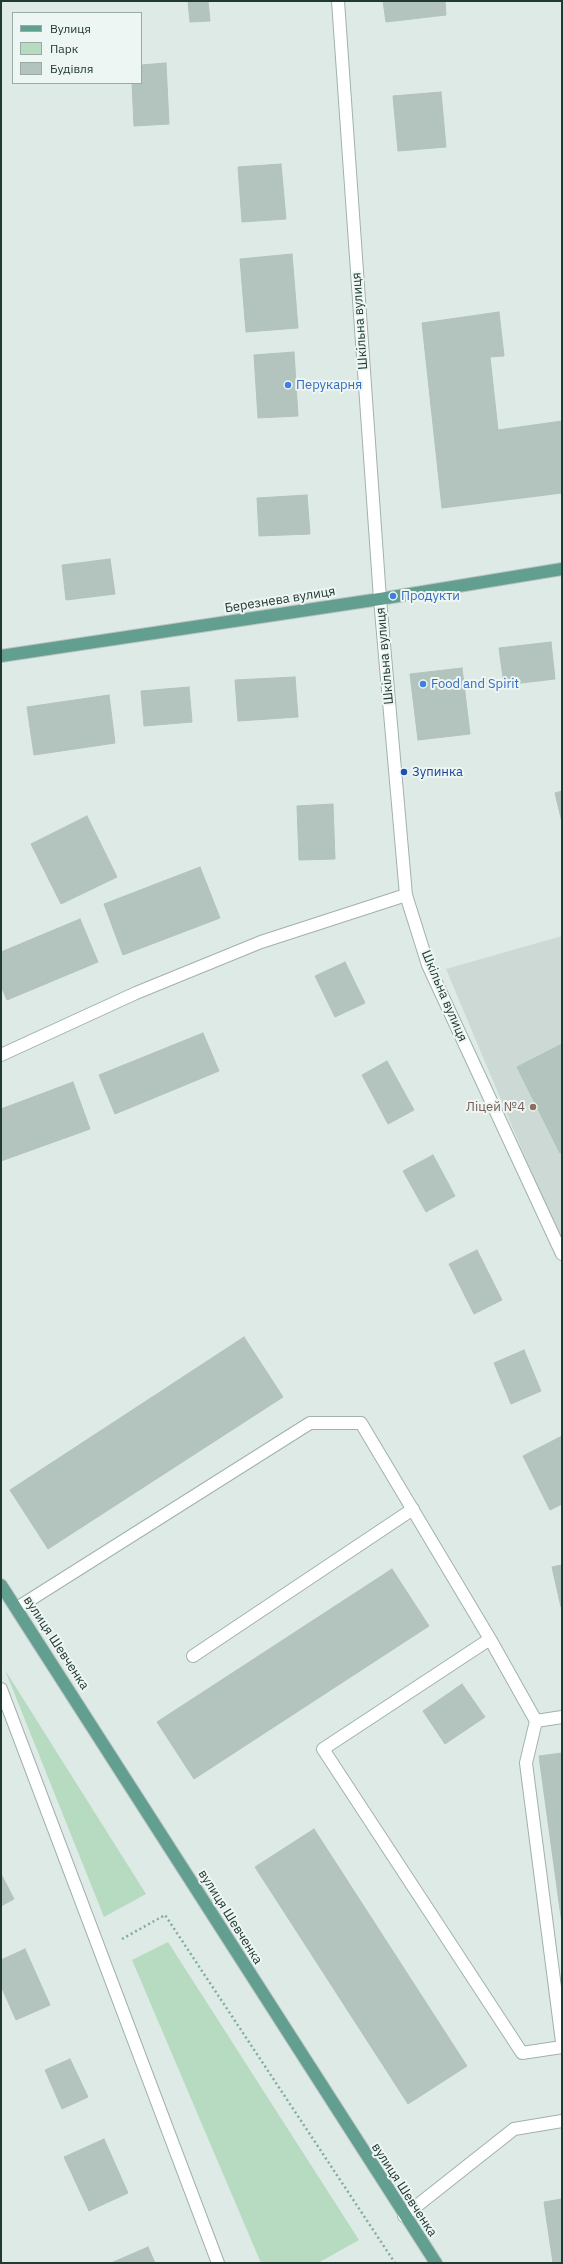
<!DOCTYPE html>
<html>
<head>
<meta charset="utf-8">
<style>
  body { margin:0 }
  #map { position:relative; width:563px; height:2264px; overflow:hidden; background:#deeae5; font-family:"IBM Plex Sans",sans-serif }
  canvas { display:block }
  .frame { position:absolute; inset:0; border:2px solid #203933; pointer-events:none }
  .legend { position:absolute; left:12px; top:12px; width:130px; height:72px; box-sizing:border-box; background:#eef6f3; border:1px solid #9caaa6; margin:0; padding:5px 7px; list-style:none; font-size:12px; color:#203933 }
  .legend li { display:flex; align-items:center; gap:8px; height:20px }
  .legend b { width:20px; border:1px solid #9caaa6 }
</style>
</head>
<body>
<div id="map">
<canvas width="563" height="2264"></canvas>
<div class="frame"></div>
<ul class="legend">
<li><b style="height:5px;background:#629f91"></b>Вулиця</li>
<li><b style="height:11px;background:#b6dbc1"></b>Парк</li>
<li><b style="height:11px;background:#b3c4be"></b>Будівля</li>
</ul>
</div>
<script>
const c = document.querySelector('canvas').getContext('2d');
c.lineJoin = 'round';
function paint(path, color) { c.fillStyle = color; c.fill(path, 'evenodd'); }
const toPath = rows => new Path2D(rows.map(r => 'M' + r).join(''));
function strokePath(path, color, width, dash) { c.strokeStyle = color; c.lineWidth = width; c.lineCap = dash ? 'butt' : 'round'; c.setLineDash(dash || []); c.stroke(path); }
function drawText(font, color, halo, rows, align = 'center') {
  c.font = font + ' "IBM Plex Sans",sans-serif'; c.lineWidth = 4; c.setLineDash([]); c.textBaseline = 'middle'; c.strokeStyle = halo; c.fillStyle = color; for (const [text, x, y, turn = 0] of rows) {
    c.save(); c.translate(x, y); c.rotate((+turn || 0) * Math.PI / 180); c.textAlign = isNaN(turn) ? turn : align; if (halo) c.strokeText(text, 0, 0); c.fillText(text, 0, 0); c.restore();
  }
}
const built = toPath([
  [562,936,562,1245,446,969]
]);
const green = toPath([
  [5,1670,146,1894,104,1917],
  [168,1942,359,2240,318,2263,261,2263,132,1960]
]);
const building = toPath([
  [188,1,208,1,210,21,190,22,188,1],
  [383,1,445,1,446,15,386,22,383,1],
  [166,63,169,124,134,126,132,83,141,83,141,65,166,63],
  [441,92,446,147,398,151,393,96,441,92],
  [281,164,286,219,242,222,238,167,281,164],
  [292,254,298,328,246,332,240,259,292,254],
  [499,312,504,356,490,357,498,430,562,421,562,493,442,508,422,323,499,312],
  [294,352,298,416,258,418,254,355,294,352],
  [307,495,310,534,259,536,257,498,307,495],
  [110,559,115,594,66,600,62,565,110,559],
  [551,642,555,679,504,685,499,648,551,642],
  [462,668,470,734,418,740,410,674,462,668],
  [295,677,298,717,238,721,235,680,295,677],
  [189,687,192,722,144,726,141,691,189,687],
  [109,695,115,743,34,755,27,707,109,695],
  [562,791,562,822,555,793,562,791],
  [333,804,335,859,299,860,297,806,333,804],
  [87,816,117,877,61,904,31,844,87,816],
  [200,867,220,918,123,955,104,904,200,867],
  [80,919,98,962,7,1000,1,986,1,952,80,919],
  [345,962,365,1003,335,1017,315,976,345,962],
  [203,1033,219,1071,115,1114,99,1075,203,1033],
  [562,1044,562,1152,560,1153,517,1067,562,1044],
  [387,1061,414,1110,388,1124,362,1075,387,1061],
  [73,1082,90,1129,1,1161,1,1109,73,1082],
  [433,1155,455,1196,426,1212,403,1171,433,1155],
  [477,1250,502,1300,474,1314,449,1264,477,1250],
  [244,1337,283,1397,48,1549,10,1490,244,1337],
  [524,1350,541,1391,511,1404,494,1363,524,1350],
  [562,1436,562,1504,550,1510,523,1456,562,1436],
  [562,1565,562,1607,561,1607,552,1567,562,1565],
  [392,1569,429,1626,194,1779,157,1722,392,1569],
  [462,1684,485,1717,445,1744,423,1711,462,1684],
  [562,1753,562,1924,539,1756,562,1753],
  [314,1829,467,2066,408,2104,255,1867,314,1829],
  [1,1874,14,1899,1,1906,1,1874],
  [25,1949,50,2005,16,2020,1,1986,1,1960,25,1949],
  [70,2059,88,2097,62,2109,45,2070,70,2059],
  [104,2139,128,2193,89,2211,64,2157,104,2139],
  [562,2199,562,2263,553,2263,544,2202,562,2199],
  [148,2247,155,2263,111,2263,148,2247]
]);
const path = toPath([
  [122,1939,165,1915,395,2263]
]);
const minor = toPath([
  [338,1,380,599,406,895,428,965,562,1254],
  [1,1055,136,993,261,942,406,895],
  [17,1608,310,1423,361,1423,490,1639,323,1749,522,2053,562,2047],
  [490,1639,536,1721,526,1763,562,2042],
  [193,1656,413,1509],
  [1,1689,218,2263],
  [536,1721,562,1717],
  [404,2216,514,2129,562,2121]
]);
const major = toPath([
  [1,656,380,599,562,569],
  [1,1585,436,2263]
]);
const markers = [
  [288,385,4,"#3f7fe0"],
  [393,596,4,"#3f7fe0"],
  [423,684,4,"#3f7fe0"],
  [404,772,4,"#1a4fb4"],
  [533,1107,4,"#8d6e63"]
];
const streetNames = [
  ["Шкільна вулиця",360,321,-94],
  ["Березнева вулиця",280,600,-9],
  ["Шкільна вулиця",385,656,-95],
  ["Шкільна вулиця",444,996,67],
  ["вулиця Шевченка",56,1643,57],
  ["вулиця Шевченка",230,1917,58],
  ["вулиця Шевченка",404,2190,57]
];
const shopNames = [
  ["Перукарня",296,385],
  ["Продукти",401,596],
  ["Food and Spirit",431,684]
];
const transitNames = [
  ["Зупинка",412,772]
];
const educationNames = [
  ["Ліцей №4",525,1107]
];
paint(built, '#ccd9d4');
paint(green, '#b6dbc1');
paint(building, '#b3c4be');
strokePath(building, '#b1c3bc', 1);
strokePath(minor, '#a1b1ac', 14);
strokePath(major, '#bcc4c2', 14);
strokePath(path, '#7eada0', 2.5, [2, 3]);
strokePath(minor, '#fff', 12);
strokePath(major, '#629f91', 12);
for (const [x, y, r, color] of markers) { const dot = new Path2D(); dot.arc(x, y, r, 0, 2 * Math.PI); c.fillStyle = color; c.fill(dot); strokePath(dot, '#eef6f3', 1.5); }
drawText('13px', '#203933', '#eef6f3', streetNames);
drawText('13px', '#366cbe', '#eef6f3', shopNames, 'left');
drawText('13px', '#164399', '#eef6f3', transitNames, 'left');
drawText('13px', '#785e54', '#eef6f3', educationNames, 'right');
</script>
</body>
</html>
